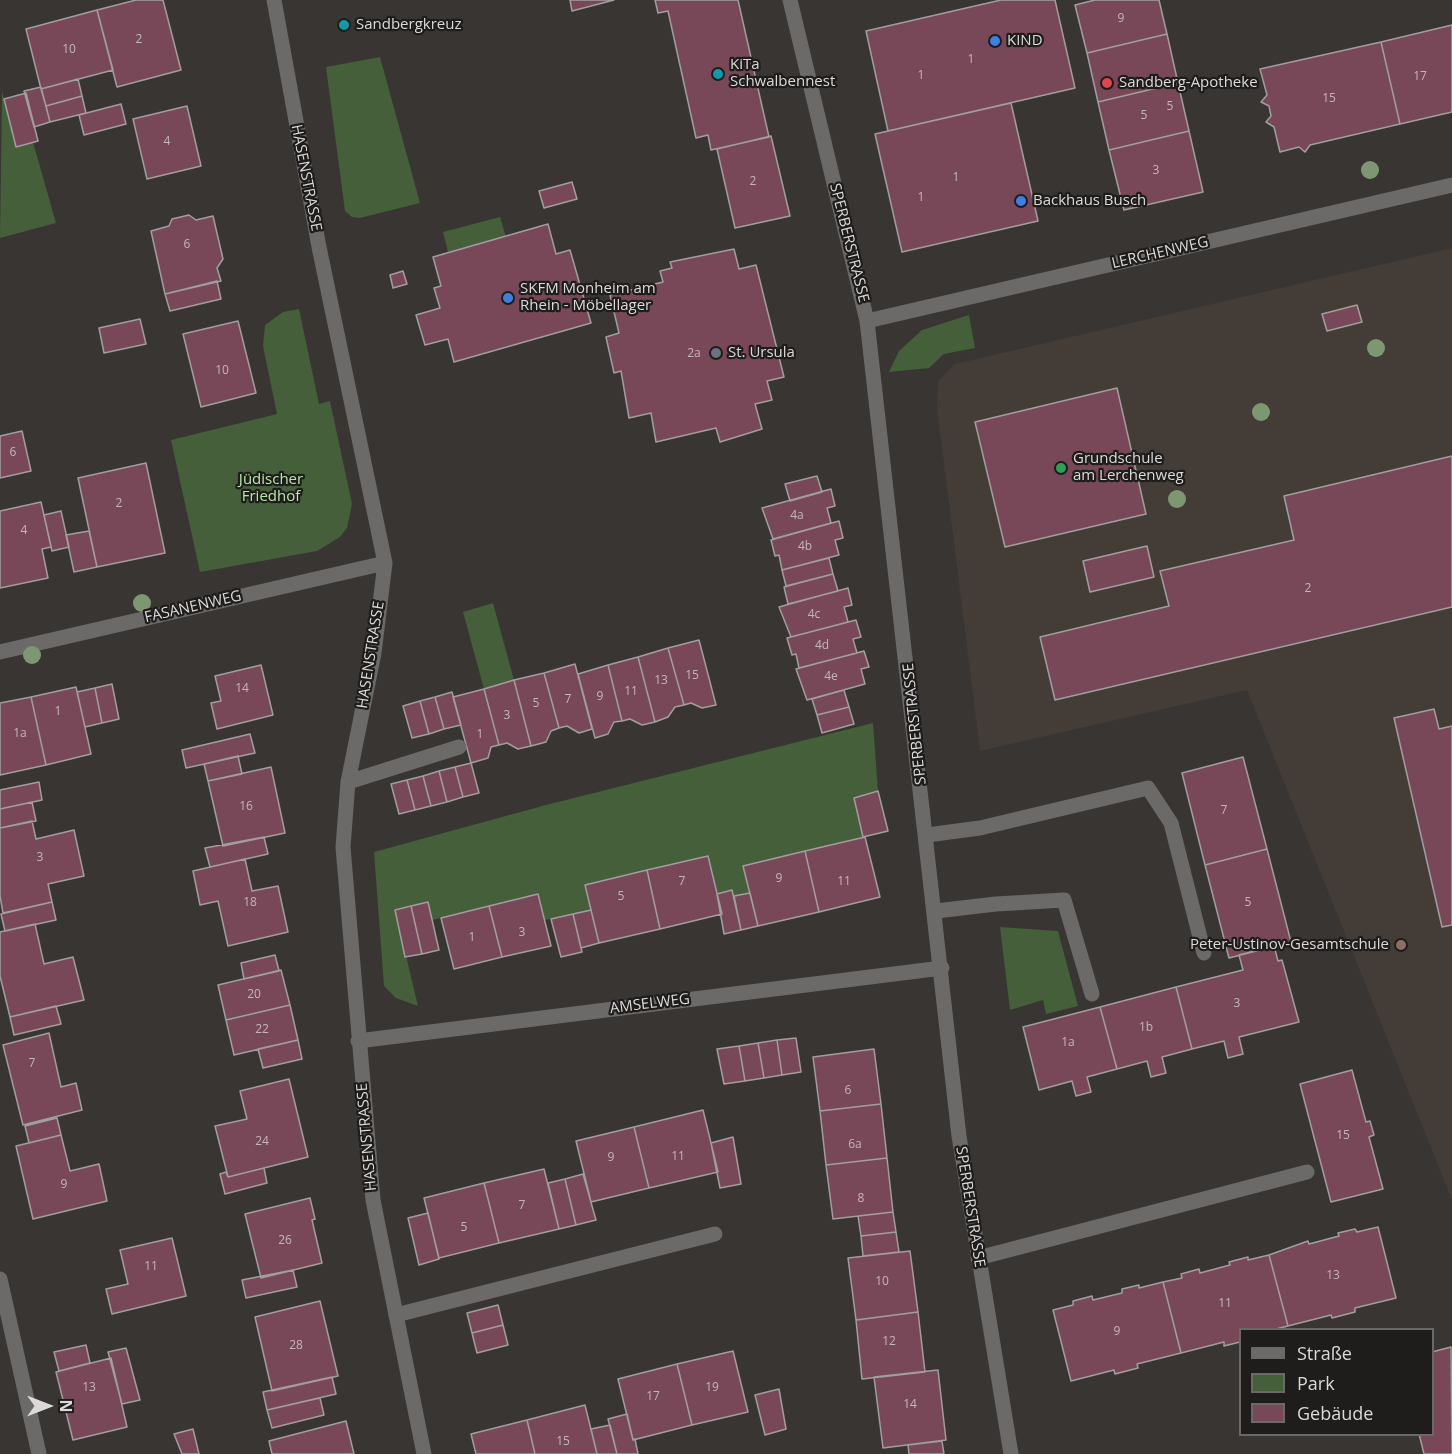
<!DOCTYPE html>
<html>
<head>
<meta charset="utf-8">
<style>
  body { margin:0 }
  #map { position:relative; width:1452px; height:1454px; overflow:hidden; background:#383533; font-family:"Open Sans",sans-serif }
  canvas { display:block }
  .legend { position:absolute; left:1239px; top:1328px; width:195px; height:108px; box-sizing:border-box; background:#1e1d1c; border:2px solid #6a6968; margin:0; padding:8px 10px; list-style:none; font-size:18px; color:#dcdad9 }
  .legend li { display:flex; align-items:center; gap:12px; height:30px }
  .legend b { width:30px; border:2px solid #6a6968 }
  .north { position:absolute; left:18px; top:1376px; width:60px; height:60px; -webkit-text-stroke:4px #1e1d1c; paint-order:stroke; rotate:90deg; font-size:16px; font-weight:700; line-height:24px; text-align:center; color:#dcdad9 }
  .north::after { content:''; display:block; margin:auto; width:21px; height:27px; background:#dcdad9; clip-path:polygon(50% 0,100% 100%,50% 72%,0 100%) }
</style>
</head>
<body>
<div id="map">
<canvas width="1452" height="1454"></canvas>
<ul class="legend">
<li><b style="height:8px;background:#6b6a69"></b>Straße</li>
<li><b style="height:16px;background:#445f3a"></b>Park</li>
<li><b style="height:16px;background:#784859"></b>Gebäude</li>
</ul>
<div class="north">N</div>
</div>
<script>
const c = document.querySelector('canvas').getContext('2d');
c.lineJoin = 'round';
function paint(path, color) { c.fillStyle = color; c.fill(path, 'evenodd'); }
const toPath = rows => new Path2D(rows.map(r => 'M' + r).join(''));
function strokePath(path, color, width, dash) { c.strokeStyle = color; c.lineWidth = width; c.lineCap = dash ? 'butt' : 'round'; c.setLineDash(dash || []); c.stroke(path); }
function drawText(font, color, halo, rows, align = 'center') {
  c.font = font + ' "Open Sans",sans-serif'; c.lineWidth = 4.5; c.setLineDash([]); c.textBaseline = 'middle'; c.strokeStyle = halo; c.fillStyle = color; for (const [text, x, y, turn = 0] of rows) {
    c.save(); c.translate(x, y); c.rotate((+turn || 0) * Math.PI / 180); c.textAlign = isNaN(turn) ? turn : align; if (halo) c.strokeText(text, 0, 0); c.fillText(text, 0, 0); c.restore();
  }
}
const built = toPath([
  [1452,248,1452,1200,1247,690,980,751,937,408,938,381,955,364]
]);
const green = toPath([
  [380,57,420,203,360,218,352,217,345,211,326,67],
  [2,91,16,146,33,142,56,223,0,238],
  [500,217,506,237,448,252,443,232],
  [299,309,319,404,330,401,352,504,347,528,340,537,317,551,200,572,171,440,277,414,263,346,265,325,283,312],
  [969,315,975,348,944,354,929,368,889,372,899,351,922,330],
  [493,603,514,680,484,689,463,612],
  [873,723,878,791,854,798,863,837,744,866,750,893,734,896,731,890,717,894,708,856,586,885,591,910,545,920,538,894,432,920,428,902,395,910,418,1006,396,998,384,986,374,852,546,805],
  [1000,927,1058,931,1078,1006,1046,1014,1043,1000,1010,1010]
]);
const building = toPath([
  [136,0,163,0,181,70,117,87,97,10,136,0],
  [570,0,614,0,572,11,570,0],
  [655,0,738,0,769,137,711,150,708,135,696,138,668,11,658,13,655,0],
  [1001,0,1055,0,1075,88,888,131,866,31,1001,0],
  [1095,0,1159,0,1167,34,1087,53,1075,5,1095,0],
  [97,10,113,70,41,89,26,29,97,10],
  [1452,25,1452,112,1400,124,1381,42,1452,25],
  [1167,34,1178,83,1098,102,1087,53,1167,34],
  [1381,42,1400,124,1310,145,1305,152,1299,147,1280,152,1274,127,1266,122,1271,116,1269,106,1261,102,1267,95,1260,69,1381,42],
  [78,79,82,96,46,106,41,89,78,79],
  [1178,83,1189,131,1109,150,1098,102,1178,83],
  [41,87,50,122,34,127,24,91,41,87],
  [26,93,38,141,16,147,4,99,26,93],
  [82,96,86,113,50,122,46,106,82,96],
  [1011,103,1038,221,902,252,875,134,1011,103],
  [121,104,126,124,84,135,79,115,121,104],
  [187,106,201,166,147,179,133,119,187,106],
  [1189,131,1203,192,1124,210,1109,150,1189,131],
  [771,136,790,216,735,228,717,149,771,136],
  [572,182,577,199,544,208,539,191,572,182],
  [189,215,196,220,213,216,223,259,217,268,221,281,165,294,151,231,169,226,172,219,189,215],
  [548,224,556,254,570,250,591,323,454,362,448,339,425,345,416,315,440,308,434,288,441,286,433,257,548,224],
  [734,249,739,269,756,265,784,377,767,381,772,400,755,404,762,429,720,442,716,428,656,442,651,413,629,418,621,371,614,373,606,337,619,333,610,295,663,282,660,271,672,268,670,262,734,249],
  [403,271,407,284,393,288,390,275,403,271],
  [217,281,221,299,170,311,165,294,217,281],
  [1357,305,1362,322,1327,331,1322,314,1357,305],
  [140,319,146,344,104,353,99,328,140,319],
  [238,321,256,393,201,407,183,334,238,321],
  [1117,388,1146,514,1005,547,975,422,1117,388],
  [22,431,31,471,0,478,0,436,22,431],
  [1452,456,1452,607,1055,700,1040,637,1169,606,1160,571,1294,540,1284,496,1452,456],
  [146,463,165,553,97,567,78,478,146,463],
  [817,476,822,492,790,501,785,484,817,476],
  [831,489,835,506,827,508,831,523,773,539,762,508,831,489],
  [41,502,51,547,42,549,48,578,0,588,0,511,41,502],
  [61,511,69,547,52,551,44,515,61,511],
  [839,521,843,538,835,540,839,555,782,570,779,555,775,556,771,540,839,521],
  [89,531,97,567,74,572,66,535,89,531],
  [1147,546,1154,577,1090,592,1083,561,1147,546],
  [829,558,833,574,786,586,782,570,829,558],
  [833,574,838,591,788,604,784,587,833,574],
  [848,588,852,605,844,607,848,622,791,637,779,607,848,588],
  [856,620,861,637,853,639,857,653,799,668,796,654,792,655,787,638,856,620],
  [699,640,716,705,702,708,691,703,684,705,668,648,699,640],
  [668,648,684,705,675,707,668,717,655,722,638,657,668,648],
  [864,651,869,667,861,669,865,684,807,700,796,669,864,651],
  [638,657,655,722,642,725,630,719,622,721,608,665,638,657],
  [575,664,592,729,579,733,567,726,559,728,544,673,575,664],
  [261,665,273,715,217,729,211,703,221,701,215,676,261,665],
  [608,665,622,721,614,722,608,734,595,738,578,674,608,665],
  [544,673,559,728,551,731,546,742,531,746,514,680,544,673],
  [514,680,531,746,518,749,507,743,499,745,484,689,514,680],
  [112,684,119,719,102,723,95,688,112,684],
  [76,687,91,754,46,765,31,697,76,687],
  [95,688,102,723,85,727,77,692,95,688],
  [484,689,499,745,491,747,488,758,471,763,453,697,484,689],
  [844,690,849,707,817,715,812,699,844,690],
  [452,692,461,725,444,729,435,697,452,692],
  [31,697,46,765,0,775,0,703,31,697],
  [435,697,444,729,429,734,420,701,435,697],
  [420,701,429,734,412,738,403,706,420,701],
  [849,707,854,724,822,733,817,715,849,707],
  [1434,709,1439,729,1452,726,1452,925,1442,927,1394,718,1434,709],
  [250,734,255,753,186,768,182,750,250,734],
  [238,756,242,774,208,781,204,764,238,756],
  [1243,757,1267,849,1205,865,1182,773,1243,757],
  [471,763,479,793,463,797,455,767,471,763],
  [271,767,285,833,223,846,208,781,271,767],
  [455,767,463,797,447,802,439,771,455,767],
  [439,771,447,802,431,806,423,776,439,771],
  [423,776,431,806,415,810,407,780,423,776],
  [407,780,415,810,399,814,391,784,407,780],
  [39,782,42,800,0,809,0,790,39,782],
  [878,791,888,831,863,837,854,798,878,791],
  [32,802,36,821,0,828,0,809,32,802],
  [32,821,36,839,74,830,84,876,48,884,52,902,3,913,0,896,0,828,32,821],
  [264,837,268,854,210,867,205,848,264,837],
  [865,837,880,897,819,912,805,851,865,837],
  [1267,849,1291,942,1229,958,1205,865,1267,849],
  [805,851,819,912,758,926,743,866,805,851],
  [708,856,722,914,660,929,647,870,708,856],
  [245,859,252,891,278,886,288,932,228,946,218,901,200,905,193,871,245,859],
  [647,870,660,929,599,943,585,885,647,870],
  [732,890,741,930,724,934,717,894,732,890],
  [750,893,758,926,741,930,734,896,750,893],
  [538,894,551,946,502,957,489,906,538,894],
  [52,902,56,920,5,931,1,914,52,902],
  [428,902,439,950,422,954,411,906,428,902],
  [411,906,422,954,405,957,395,910,411,906],
  [489,906,502,957,454,969,441,918,489,906],
  [591,910,599,943,581,948,573,914,591,910],
  [573,914,582,952,561,957,551,919,573,914],
  [35,924,44,964,73,957,84,1000,10,1017,0,976,0,932,35,924],
  [1274,946,1278,961,1282,960,1299,1022,1239,1037,1243,1054,1228,1058,1224,1041,1192,1049,1176,987,1243,970,1239,955,1274,946],
  [275,955,279,971,244,979,241,963,275,955],
  [281,970,290,1005,226,1020,218,985,281,970],
  [1176,987,1192,1049,1162,1057,1166,1073,1151,1077,1147,1061,1117,1069,1100,1007,1176,987],
  [290,1005,298,1040,234,1055,226,1020,290,1005],
  [56,1006,61,1024,14,1035,10,1017,56,1006],
  [1100,1007,1117,1069,1087,1077,1091,1092,1076,1096,1072,1081,1039,1090,1023,1027,1100,1007],
  [49,1033,61,1087,76,1083,82,1110,23,1125,3,1045,49,1033],
  [796,1038,801,1072,782,1075,777,1040,796,1038],
  [298,1040,302,1059,263,1068,258,1049,298,1040],
  [777,1040,782,1075,764,1078,758,1043,777,1040],
  [758,1043,764,1078,745,1081,739,1046,758,1043],
  [739,1046,745,1081,724,1084,717,1049,739,1046],
  [874,1049,881,1104,820,1111,813,1057,874,1049],
  [1352,1070,1366,1122,1370,1121,1374,1135,1369,1137,1383,1189,1331,1202,1300,1084,1352,1070],
  [289,1079,308,1157,228,1177,215,1126,247,1119,240,1091,289,1079],
  [881,1104,887,1158,826,1165,820,1111,881,1104],
  [703,1110,718,1172,649,1188,634,1127,703,1110],
  [57,1118,61,1135,29,1143,25,1126,57,1118],
  [634,1127,649,1188,591,1202,576,1141,634,1127],
  [61,1135,70,1171,99,1164,107,1201,33,1219,16,1146,61,1135],
  [733,1137,741,1184,720,1188,711,1143,733,1137],
  [887,1158,893,1212,833,1219,826,1165,887,1158],
  [264,1168,267,1183,225,1194,220,1174,226,1172,228,1177,264,1168],
  [544,1169,559,1229,499,1243,484,1183,544,1169],
  [583,1174,596,1220,576,1225,565,1179,583,1174],
  [565,1179,576,1225,559,1229,548,1183,565,1179],
  [484,1183,499,1243,439,1258,424,1198,484,1183],
  [310,1198,315,1219,312,1220,322,1263,261,1278,245,1214,310,1198],
  [893,1212,896,1232,861,1236,858,1216,893,1212],
  [428,1213,439,1259,419,1265,408,1218,428,1213],
  [1378,1227,1396,1298,1355,1308,1355,1312,1332,1318,1331,1315,1288,1326,1269,1255,1308,1241,1309,1244,1339,1236,1338,1233,1355,1229,1357,1232,1378,1227],
  [896,1232,899,1252,863,1256,861,1236,896,1232],
  [172,1238,186,1296,112,1314,106,1289,128,1284,120,1250,172,1238],
  [910,1251,918,1312,856,1320,848,1258,910,1251],
  [1269,1255,1288,1326,1272,1330,1240,1330,1240,1342,1224,1346,1224,1342,1181,1353,1163,1282,1182,1278,1181,1274,1199,1269,1200,1273,1230,1265,1229,1262,1248,1257,1248,1260,1269,1255],
  [293,1270,297,1287,246,1298,242,1280,293,1270],
  [1163,1282,1181,1353,1137,1364,1138,1368,1115,1374,1114,1370,1071,1381,1053,1310,1073,1305,1073,1301,1092,1296,1093,1300,1122,1293,1122,1289,1139,1285,1139,1288,1163,1282],
  [320,1301,338,1376,272,1391,255,1317,320,1301],
  [498,1305,503,1325,472,1333,467,1313,498,1305],
  [918,1312,925,1372,862,1379,856,1320,918,1312],
  [503,1325,508,1345,477,1353,472,1333,503,1325],
  [86,1345,90,1363,59,1371,54,1352,86,1345],
  [1451,1347,1452,1454,1424,1454,1419,1434,1432,1434,1432,1352,1451,1347],
  [126,1348,140,1400,122,1404,108,1352,126,1348],
  [733,1351,748,1412,692,1425,677,1364,733,1351],
  [111,1358,127,1427,73,1440,56,1372,111,1358],
  [677,1364,692,1425,633,1440,618,1379,677,1364],
  [938,1370,946,1440,883,1448,874,1377,938,1370],
  [332,1377,336,1394,267,1410,263,1392,332,1377],
  [779,1389,786,1429,765,1435,755,1395,779,1389],
  [320,1398,324,1415,272,1428,267,1410,320,1398],
  [585,1405,597,1454,535,1454,527,1420,585,1405],
  [627,1414,633,1440,635,1439,638,1454,617,1454,608,1419,627,1414],
  [527,1420,535,1454,476,1454,471,1434,527,1420],
  [346,1421,354,1454,272,1454,269,1441,346,1421],
  [610,1425,617,1454,597,1454,591,1429,610,1425],
  [193,1429,199,1454,182,1454,174,1434,193,1429],
  [942,1441,944,1454,909,1454,908,1445,942,1441]
]);
const lane = toPath([
  [348,782,459,747],
  [927,835,980,828,1148,788,1171,823,1204,953],
  [936,911,996,904,1064,900,1092,994],
  [978,1258,1307,1172],
  [396,1315,715,1234]
]);
const street = toPath([
  [274,0,319,247,385,563,374,653,348,782,343,847,373,1200,424,1454],
  [790,0,867,321,959,1136,1011,1454],
  [867,321,1452,185],
  [0,652,385,563],
  [358,1041,942,968],
  [0,1279,39,1454]
]);
const trees = [
  [1370,170],
  [1376,348],
  [1261,412],
  [1177,499],
  [142,603],
  [32,655]
];
const markers = [
  [344,25,6,"#0f9aa8"],
  [995,41,6,"#3f7fe0"],
  [718,74,6,"#0f9aa8"],
  [1107,83,6,"#e0444e"],
  [1021,201,6,"#3f7fe0"],
  [508,298,6,"#3f7fe0"],
  [716,353,6,"#6b7280"],
  [1061,468,6,"#2e9e5b"],
  [1401,945,6,"#8d6e63"]
];
const numberNames = [
  ["9",1121,19],
  ["2",139,40],
  ["10",69,50],
  ["1",971,60],
  ["1",921,76],
  ["17",1420,77],
  ["15",1329,99],
  ["5",1170,107],
  ["5",1144,116],
  ["4",167,142],
  ["3",1156,171],
  ["1",956,178],
  ["2",753,182],
  ["1",921,198],
  ["6",187,245],
  ["2a",694,354],
  ["10",222,371],
  ["6",13,453],
  ["2",119,504],
  ["4a",797,516],
  ["4",24,531],
  ["4b",805,547],
  ["2",1308,589],
  ["4c",814,615],
  ["4d",822,646],
  ["15",692,676],
  ["4e",831,677],
  ["13",661,681],
  ["14",242,689],
  ["11",631,692],
  ["9",600,697],
  ["7",568,700],
  ["5",536,704],
  ["1",58,712],
  ["3",507,716],
  ["1a",20,734],
  ["1",480,735],
  ["16",246,807],
  ["7",1224,811],
  ["3",40,858],
  ["9",779,879],
  ["7",682,882],
  ["11",844,882],
  ["5",621,897],
  ["18",250,903],
  ["5",1248,903],
  ["3",522,933],
  ["1",472,938],
  ["20",254,995],
  ["3",1237,1004],
  ["1b",1146,1028],
  ["22",262,1030],
  ["1a",1068,1043],
  ["7",32,1064],
  ["6",848,1091],
  ["15",1343,1136],
  ["24",262,1142],
  ["6a",855,1145],
  ["11",678,1157],
  ["9",611,1158],
  ["9",64,1185],
  ["8",861,1199],
  ["7",522,1206],
  ["5",464,1228],
  ["26",285,1241],
  ["11",151,1267],
  ["13",1333,1276],
  ["10",882,1282],
  ["11",1225,1304],
  ["9",1117,1332],
  ["12",889,1342],
  ["28",296,1346],
  ["13",89,1388],
  ["19",712,1388],
  ["17",653,1397],
  ["14",910,1405],
  ["15",563,1442]
];
const poiNames = [
  ["Sandbergkreuz",356,25],
  ["KIND",1007,41],
  ["KiTa",730,65],
  ["Schwalbennest",730,82],
  ["Sandberg-Apotheke",1119,83],
  ["Backhaus Busch",1033,201],
  ["SKFM Monheim am",520,289],
  ["Rhein - Möbellager",520,306],
  ["St. Ursula",728,353],
  ["Grundschule",1073,459],
  ["am Lerchenweg",1073,476],
  ["Peter-Ustinov-Gesamtschule",1389,945,"right"]
];
const streetNames = [
  ["HASENSTRASSE",306,178,79],
  ["SPERBERSTRASSE",849,243,76],
  ["LERCHENWEG",1160,253,-13],
  ["FASANENWEG",193,607,-13],
  ["HASENSTRASSE",371,655,-81],
  ["SPERBERSTRASSE",915,724,-96],
  ["AMSELWEG",650,1004,-7],
  ["HASENSTRASSE",367,1137,-95],
  ["SPERBERSTRASSE",970,1207,81]
];
const parkNames = [
  ["Jüdischer",271,480],
  ["Friedhof",271,497]
];
paint(built, '#443c36');
paint(green, '#445f3a');
paint(building, '#784859');
strokePath(building, '#a29e9f', 1.5);
strokePath(lane, '#6b6a69', 15);
strokePath(street, '#6b6a69', 15);
c.fillStyle = '#7e9773';
for (const [x, y] of trees) { c.beginPath(); c.arc(x, y, 9, 0, 2 * Math.PI); c.fill(); }
for (const [x, y, r, color] of markers) { const dot = new Path2D(); dot.arc(x, y, r, 0, 2 * Math.PI); c.fillStyle = color; c.fill(dot); strokePath(dot, '#1e1d1c', 2); }
drawText('12px', '#c3b6b9', null, numberNames);
drawText('15px', '#dcdad9', '#1e1d1c', poiNames, 'left');
drawText('15px', '#dcdad9', '#1e1d1c', streetNames);
drawText('15px', '#b7e7a7', '#1e1d1c', parkNames);
</script>
</body>
</html>
